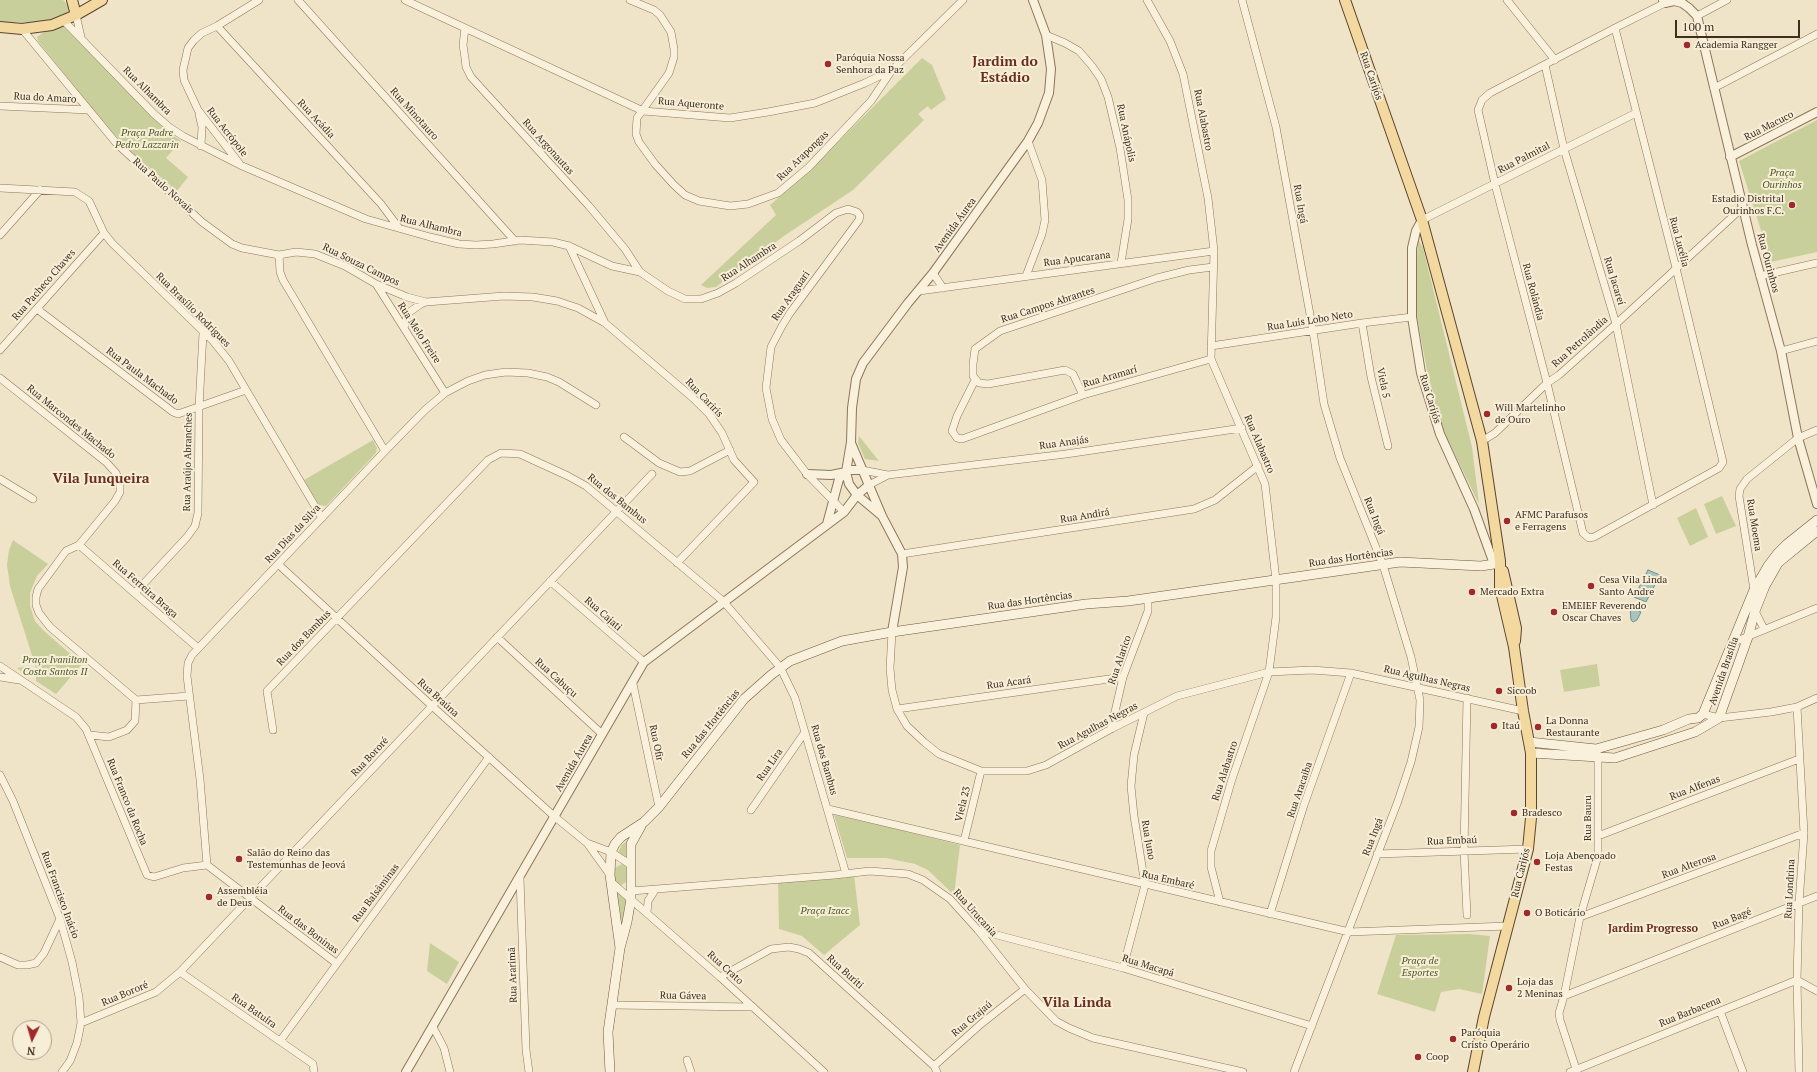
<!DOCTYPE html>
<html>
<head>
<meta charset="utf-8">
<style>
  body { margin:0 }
  #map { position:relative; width:1817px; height:1072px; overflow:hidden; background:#f0e4c8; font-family:"PT Serif",serif }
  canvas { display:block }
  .north { position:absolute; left:12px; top:1020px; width:40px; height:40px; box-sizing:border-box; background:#f7eed8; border:1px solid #ada18e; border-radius:50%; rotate:185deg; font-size:11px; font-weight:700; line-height:16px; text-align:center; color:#3d2e20 }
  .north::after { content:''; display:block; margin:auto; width:14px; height:18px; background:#9e2a2b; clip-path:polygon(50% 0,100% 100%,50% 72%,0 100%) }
  .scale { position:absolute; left:1675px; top:20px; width:125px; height:18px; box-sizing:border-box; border:2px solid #3d2e20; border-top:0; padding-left:5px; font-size:12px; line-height:14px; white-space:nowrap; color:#3d2e20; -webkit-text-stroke:3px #f7eed8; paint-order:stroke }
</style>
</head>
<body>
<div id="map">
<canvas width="1817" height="1072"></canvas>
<div class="north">N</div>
<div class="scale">100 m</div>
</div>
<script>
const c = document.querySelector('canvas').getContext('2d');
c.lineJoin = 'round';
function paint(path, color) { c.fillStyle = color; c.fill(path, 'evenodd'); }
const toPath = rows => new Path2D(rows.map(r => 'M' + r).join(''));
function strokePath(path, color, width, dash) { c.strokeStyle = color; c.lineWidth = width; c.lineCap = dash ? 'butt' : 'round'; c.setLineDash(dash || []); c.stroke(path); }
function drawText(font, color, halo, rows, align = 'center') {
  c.font = font + ' "PT Serif",serif'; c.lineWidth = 4; c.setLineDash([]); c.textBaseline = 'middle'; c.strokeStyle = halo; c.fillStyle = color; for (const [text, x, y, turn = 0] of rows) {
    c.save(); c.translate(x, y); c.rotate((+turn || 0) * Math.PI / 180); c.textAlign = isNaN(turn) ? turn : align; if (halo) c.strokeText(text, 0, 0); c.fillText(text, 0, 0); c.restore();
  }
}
const green = toPath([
  [0,0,63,0,69,6,70,12,62,18,37,23,0,22],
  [64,27,167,131,181,141,166,158,188,177,177,191,135,155,106,126,38,41,37,37,44,32],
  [922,58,932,65,946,99,931,110,928,106,918,114,924,120,853,190,784,236,716,287,707,288,701,285,776,215,770,205,804,176],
  [1817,120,1817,252,1771,262,1739,161],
  [1418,239,1423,248,1472,447,1479,504,1443,430,1427,370,1416,312,1416,276],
  [859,436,879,461,865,459,858,443],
  [373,440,377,448,376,453,326,506,319,505,304,480],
  [1722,496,1736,526,1716,534,1704,504],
  [1696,508,1708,537,1690,546,1677,518],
  [13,540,48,564,37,576,30,593,30,606,35,621,44,631,82,664,56,694,36,681,36,668,10,586,7,565,9,550],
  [1597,664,1600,686,1564,692,1560,670],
  [29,666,30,677,17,668],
  [834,815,888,827,960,845,954,895,928,870,915,864,886,858,847,858],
  [629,839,628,859,617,854,622,845],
  [622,864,629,869,626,882,620,886,615,881,615,868],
  [854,875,860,925,824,955,802,936,779,929,778,881],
  [617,893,620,893,626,900,622,923],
  [1471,934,1490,936,1482,994,1459,989,1441,992,1435,1012,1377,994,1396,935],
  [430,943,459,962,447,984,427,971]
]);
const water = toPath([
  [1648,570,1660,575,1646,602,1634,597,1648,570],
  [1630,607,1641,612,1637,620,1633,622,1631,620,1630,607]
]);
const minor = toPath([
  [298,0,515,241],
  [405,0,643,111,730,118,768,112,815,103,865,83,892,70,963,0],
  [630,0,654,10,660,15,671,32,674,49,674,57,669,73,637,118,636,134,639,142,655,164,674,185,685,195,699,201,730,206,748,204,778,193,809,167,871,101,892,70],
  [1147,0,1170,41,1183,74,1208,198,1214,251,1211,359,1265,484,1276,580,1276,617,1269,672,1232,779,1211,851,1211,867,1220,902],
  [1242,0,1276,127,1313,331,1324,404,1340,458,1383,565,1411,657,1420,700,1419,727,1411,762,1398,801,1294,1072],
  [1507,0,1555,60],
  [76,15,81,37],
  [1697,16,1727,0],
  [64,21,154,114,169,127,183,136,240,165,366,219,430,237,459,244,476,245,493,244,520,240,553,242,569,246,612,266,640,272,668,291,685,299,701,299,718,293,736,283,799,241,836,213,848,209,857,212,860,216,859,220,790,313,782,326,771,347,766,388,772,419,781,440,807,474,844,512],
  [217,26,381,204,399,228],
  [465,28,463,45,465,58,466,67,471,77,589,206,625,249,640,272],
  [1615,28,1676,268,1723,462,1719,468,1594,537,1589,538,1583,533,1547,383,1495,184,1478,110,1482,100,1490,93,1615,28,1665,3],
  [22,29,117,144,202,222,232,244,242,248,279,255,296,252,315,254,345,266,376,284,407,297,426,302,504,296,533,297,557,301,578,308,605,323],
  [1046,35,1065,43,1079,51,1092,66,1101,79,1108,97,1120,148,1128,200,1128,219,1121,263],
  [1545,65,1564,149,1616,324,1653,505],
  [1714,88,1817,34],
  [0,106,89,110],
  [199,114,202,127,201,146],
  [239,163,198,110,184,80,183,70,188,48,194,40,202,33,217,26,259,0],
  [0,188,75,192,89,201,104,233,112,243,213,341,229,361,322,518],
  [1422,220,1636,113],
  [0,235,40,190],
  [569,246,605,323,693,398,709,414,722,433,734,460,754,482,677,563],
  [279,255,280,272,283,280,385,451],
  [933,273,943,288],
  [1026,276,1042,234,1045,220,1042,180,1028,141],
  [1760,276,1817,263],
  [376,284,445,393],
  [919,291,1214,251],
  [37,309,173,412,178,414,246,390],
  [1362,323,1371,377,1388,446],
  [404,328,408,313,421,304,426,302],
  [1211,346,1362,323,1412,317],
  [0,350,104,233],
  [1781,351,1817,341],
  [0,378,106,462,116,473,120,483,120,492,115,501,79,545,66,551,38,589,36,597,36,605,39,613,50,627,136,700,135,721,127,730,109,737,90,735],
  [975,380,957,416,952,431,957,438,962,439,1083,395,1211,359],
  [1083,395,1073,374,1065,370,988,384,979,383,973,376,973,364,975,349,1000,331,1157,278,1189,270,1213,267],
  [624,437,659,463,680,472,690,471,730,450],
  [1482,441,1495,433,1547,383,1559,375,1616,324,1743,207],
  [862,470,888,475],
  [0,479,33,499],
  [869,485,888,475,1066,454,1242,428],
  [79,545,198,648],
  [902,554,1194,509,1215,500,1258,466],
  [278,564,432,706,555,817,587,843,610,875],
  [550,581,644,662],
  [1754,590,1739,496,1740,489,1747,479,1798,438,1817,430],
  [135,593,187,537,195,526,198,513,199,407,203,333],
  [1755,611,1764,629],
  [892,632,890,668,892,690,897,709,907,726,924,742,939,754,981,771,1027,771,1046,765,1111,729,1177,696,1269,672,1312,670,1351,673,1523,711],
  [497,637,602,734],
  [1732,643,1817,608],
  [0,666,76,717,86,729,147,875,154,877,183,868,207,865,336,963],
  [0,677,19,680],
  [633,684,659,807],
  [136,700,189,696],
  [1797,707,1804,833,1799,903,1797,980,1799,1072],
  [897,709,1123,677],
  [1703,714,1719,718,1771,712,1797,707,1817,698],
  [1111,729,1123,677,1148,611,1148,599],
  [273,730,267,691,488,460,501,453,520,454,568,476,586,486,723,601,780,667,795,698,846,874],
  [0,775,13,801,60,919,72,962,79,997,81,1023,77,1043,70,1061,62,1072],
  [828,809,1349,932,1507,926],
  [751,810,805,732],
  [1598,836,1799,759],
  [964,841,981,771],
  [587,843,611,852,631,865],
  [1377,854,1528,849],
  [207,865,200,779,187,676,188,663,192,655,385,451,425,410,445,393,468,381,485,375,506,372,528,373,547,377,559,382,596,405],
  [520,878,526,1050,529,1072],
  [611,882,720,977,824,1072],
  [631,891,835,875,870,871,908,874,923,880,950,899,978,930,1025,989,1056,1021,1069,1028,1093,1038,1243,1072],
  [647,913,648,901,655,890],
  [1270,914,1304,805,1351,673],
  [1467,915,1464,851,1467,698],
  [1580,917,1804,833],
  [978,930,1123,968,1312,1026],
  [0,957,18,965,27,965,36,963,44,953,60,919],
  [1123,968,1145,885,1134,816,1131,786,1134,755,1144,713],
  [180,972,313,1064,314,1072],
  [720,977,771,949,789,947,799,949,809,953,934,1066,937,1072],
  [1564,996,1817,896],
  [613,1005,753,1007],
  [1720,1011,1743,1072],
  [81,1023,156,992,180,972,652,474],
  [433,1027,444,1048,450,1072],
  [280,1041,489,757],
  [687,1060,691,1072],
  [934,1066,981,1024,1025,989],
  [1570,1072,1797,980,1817,991],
  [1577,1072,1560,1020,1559,1013,1564,996,1580,917,1598,856,1598,758,1597,753]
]);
const tertiary = toPath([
  [1663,0,1665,3,1674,1,1682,3,1689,8,1697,16,1752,245,1781,351,1798,438,1817,504],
  [1730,157,1817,112],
  [1422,220,1416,231,1412,248,1412,317,1421,373,1440,434,1474,509,1494,564,1499,562],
  [851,443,882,516,902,554,903,567,892,632],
  [807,474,831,475,846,472],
  [882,516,857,495,849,484,846,472,851,442,852,408,856,379,863,363,908,303,933,273,1028,141,1038,123,1049,93,1051,69,1046,35,1033,0],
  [827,524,839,479,848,470,862,470],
  [406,1072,644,662,844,512,857,495,869,485]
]);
const secondary = toPath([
  [1529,742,1596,749,1663,730,1689,719,1698,718,1703,714,1754,590,1768,566,1777,554,1787,544,1817,520],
  [1531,753,1615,758,1695,732,1719,718,1748,637,1755,611,1765,586,1778,563,1817,531],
  [620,948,610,875,611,852,615,844,621,837,644,822,659,807,744,699,771,675,790,661,842,641,892,632,1086,604,1128,601,1400,562,1481,566,1494,564],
  [610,1072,608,1032,620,948,627,922,631,899,631,844,641,826]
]);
const primary = toPath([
  [72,0,76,15],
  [1345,0,1422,220,1482,441,1500,561,1500,587,1514,647,1523,711,1531,753,1531,818,1528,849,1484,1017,1473,1072],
  [0,27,22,29,52,25,76,15,102,0],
  [1503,571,1516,628,1515,641]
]);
const markers = [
  [1687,45,4,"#9e2a2b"],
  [828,64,4,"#9e2a2b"],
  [1792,205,4,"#9e2a2b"],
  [1487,414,4,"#9e2a2b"],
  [1507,521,4,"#9e2a2b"],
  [1591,586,4,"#9e2a2b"],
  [1472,592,4,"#9e2a2b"],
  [1554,612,4,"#9e2a2b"],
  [1499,691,4,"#9e2a2b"],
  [1494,726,4,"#9e2a2b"],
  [1538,727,4,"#9e2a2b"],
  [1514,813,4,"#9e2a2b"],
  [239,859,4,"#9e2a2b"],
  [1537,862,4,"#9e2a2b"],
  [209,897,4,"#9e2a2b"],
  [1527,913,4,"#9e2a2b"],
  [1509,988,4,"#9e2a2b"],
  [1453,1039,4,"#9e2a2b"],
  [1418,1057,4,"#9e2a2b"]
];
const poiNames = [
  ["Academia Rangger",1695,45],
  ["Paróquia Nossa",836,58],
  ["Senhora da Paz",836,70],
  ["Estadio Distrital",1784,199,"right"],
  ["Ourinhos F.C.",1784,211,"right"],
  ["Will Martelinho",1495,408],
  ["de Ouro",1495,420],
  ["AFMC Parafusos",1515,515],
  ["e Ferragens",1515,527],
  ["Cesa Vila Linda",1599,580],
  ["Santo Andre",1599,592],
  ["Mercado Extra",1480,592],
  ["EMEIEF Reverendo",1562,606],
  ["Oscar Chaves",1562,618],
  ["Sicoob",1507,691],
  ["La Donna",1546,721],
  ["Restaurante",1546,733],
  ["Itaú",1502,726],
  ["Bradesco",1522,813],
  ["Salão do Reino das",247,853],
  ["Testemunhas de Jeová",247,865],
  ["Loja Abençoado",1545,856],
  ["Festas",1545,868],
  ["Assembléia",217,891],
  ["de Deus",217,903],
  ["O Boticário",1535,913],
  ["Loja das",1517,982],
  ["2 Meninas",1517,994],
  ["Paróquia",1461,1033],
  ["Cristo Operário",1461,1045],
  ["Coop",1426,1057]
];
const streetNames = [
  ["Rua Carijós",1371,76,71],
  ["Rua Alhambra",147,91,45],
  ["Rua do Amaro",45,98,3],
  ["Rua Aqueronte",691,104,5],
  ["Rua Minotauro",414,114,48],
  ["Rua Acádia",316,119,47],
  ["Rua Alabastro",1203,120,79],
  ["Rua Macuco",1769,126,-27],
  ["Rua Acrópole",227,132,52],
  ["Rua Anápolis",1126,133,78],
  ["Rua Argonautas",548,147,48],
  ["Rua Arapongas",803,156,-44],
  ["Rua Palmital",1524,158,-27],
  ["Rua Paulo Novais",163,186,42],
  ["Rua Ingá",1300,204,80],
  ["Avenida Áurea",955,225,-54],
  ["Rua Alhambra",431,226,14],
  ["Rua Lucélia",1679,242,75],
  ["Rua Apucarana",1077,259,-7],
  ["Rua Alhambra",749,262,-33],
  ["Rua Ourinhos",1768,263,75],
  ["Rua Souza Campos",361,265,26],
  ["Rua Jacareí",1614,281,73],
  ["Rua Pacheco Chaves",44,285,-49],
  ["Rua Rolândia",1533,292,75],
  ["Rua Araguari",791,296,-55],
  ["Rua Campos Abrantes",1048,305,-18],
  ["Rua Brasílio Rodrigues",193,310,45],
  ["Rua Luis Lobo Neto",1310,321,-9],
  ["Rua Melo Freire",419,333,57],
  ["Rua Petrolândia",1580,342,-42],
  ["Rua Paula Machado",142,376,37],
  ["Rua Aramarí",1110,377,-16],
  ["Viela 5",1383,383,78],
  ["Rua Cariris",704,398,46],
  ["Rua Carijós",1430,399,73],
  ["Rua Marcondes Machado",71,422,39],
  ["Rua Anajás",1064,443,-8],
  ["Rua Alabastro",1259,444,67],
  ["Rua Araújo Abranches",188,462,-89],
  ["Rua dos Bambus",617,499,39],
  ["Rua Andirá",1085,516,-9],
  ["Rua Ingá",1374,516,68],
  ["Rua Moema",1754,525,81],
  ["Rua Dias da Silva",293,534,-47],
  ["Rua das Hortências",1351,558,-8],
  ["Rua Ferreira Braga",145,589,41],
  ["Rua das Hortências",1030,601,-8],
  ["Rua Cajati",603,614,41],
  ["Rua dos Bambus",304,638,-46],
  ["Rua Alarico",1120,660,-71],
  ["Avenida Brasília",1724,671,-71],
  ["Rua Cabuçu",556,678,42],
  ["Rua Agulhas Negras",1427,679,13],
  ["Rua Acará",1009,683,-8],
  ["Rua Braúna",438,698,42],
  ["Rua das Hortências",711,724,-51],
  ["Rua Agulhas Negras",1098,726,-28],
  ["Rua Ofir",656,743,78],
  ["Rua Bororé",370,757,-47],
  ["Rua dos Bambus",824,760,74],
  ["Avenida Áurea",574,763,-60],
  ["Rua Lira",770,765,-55],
  ["Rua Alabastro",1225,771,-72],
  ["Rua Alfenas",1695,788,-21],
  ["Rua Aracaiba",1300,790,-71],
  ["Rua Franco da Rocha",127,802,68],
  ["Viela 23",963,804,-76],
  ["Rua Bauru",1588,818,-90],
  ["Rua Ingá",1373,837,-69],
  ["Rua Juno",1148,840,80],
  ["Rua Embaú",1452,841,-2],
  ["Rua Alterosa",1689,866,-20],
  ["Rua Carijós",1521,873,-76],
  ["Rua Embaré",1168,880,13],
  ["Rua Londrina",1790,889,-87],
  ["Rua Balsâminas",376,893,-53],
  ["Rua Francisco Inácio",60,895,70],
  ["Rua Urucania",975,913,48],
  ["Rua Bagé",1732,919,-22],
  ["Rua das Boninas",308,930,37],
  ["Rua Macapá",1148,966,17],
  ["Rua Crato",725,968,42],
  ["Rua Buriti",845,972,42],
  ["Rua Ararimã",513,975,-92],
  ["Rua Bororé",125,994,-23],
  ["Rua Gávea",683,996,1],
  ["Rua Batuíra",254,1011,35],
  ["Rua Barbacena",1690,1012,-22],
  ["Rua Grajaú",972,1019,-40]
];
const parkNames = [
  ["Praça Padre",147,133],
  ["Pedro Lazzarin",147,145],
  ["Praça",1782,173],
  ["Ourinhos",1782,185],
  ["Praça Ivanilton",55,660],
  ["Costa Santos II",55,672],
  ["Praça Izacc",825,911],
  ["Praça de",1420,961],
  ["Esportes",1420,973]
];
const neighbourhoodNames = [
  ["Jardim Progresso",1653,929]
];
const districtNames = [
  ["Jardim do",1005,62],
  ["Estádio",1005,78],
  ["Vila Junqueira",101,479],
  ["Vila Linda",1077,1003]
];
paint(green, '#c9cf9b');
paint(water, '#a9c4bc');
strokePath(water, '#6f938a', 1);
strokePath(minor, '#8d765c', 8);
strokePath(tertiary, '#8d765c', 10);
strokePath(secondary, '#6f573f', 10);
strokePath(primary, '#5b4430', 12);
strokePath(minor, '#faf1dc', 7);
strokePath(tertiary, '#faf1dc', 8);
strokePath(secondary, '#faf1dc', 9);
strokePath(primary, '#f3d9a0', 10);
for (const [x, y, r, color] of markers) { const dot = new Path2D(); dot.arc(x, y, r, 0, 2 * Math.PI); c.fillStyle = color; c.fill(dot); strokePath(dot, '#f7eed8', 1.5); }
drawText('10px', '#3d2e20', '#f7eed8', poiNames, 'left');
drawText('10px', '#3d2e20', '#f7eed8', streetNames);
drawText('italic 10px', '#4d5a26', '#f7eed8', parkNames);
drawText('bold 11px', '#6b2e1e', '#f7eed8', neighbourhoodNames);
drawText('bold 14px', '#6b2e1e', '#f7eed8', districtNames);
</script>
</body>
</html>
